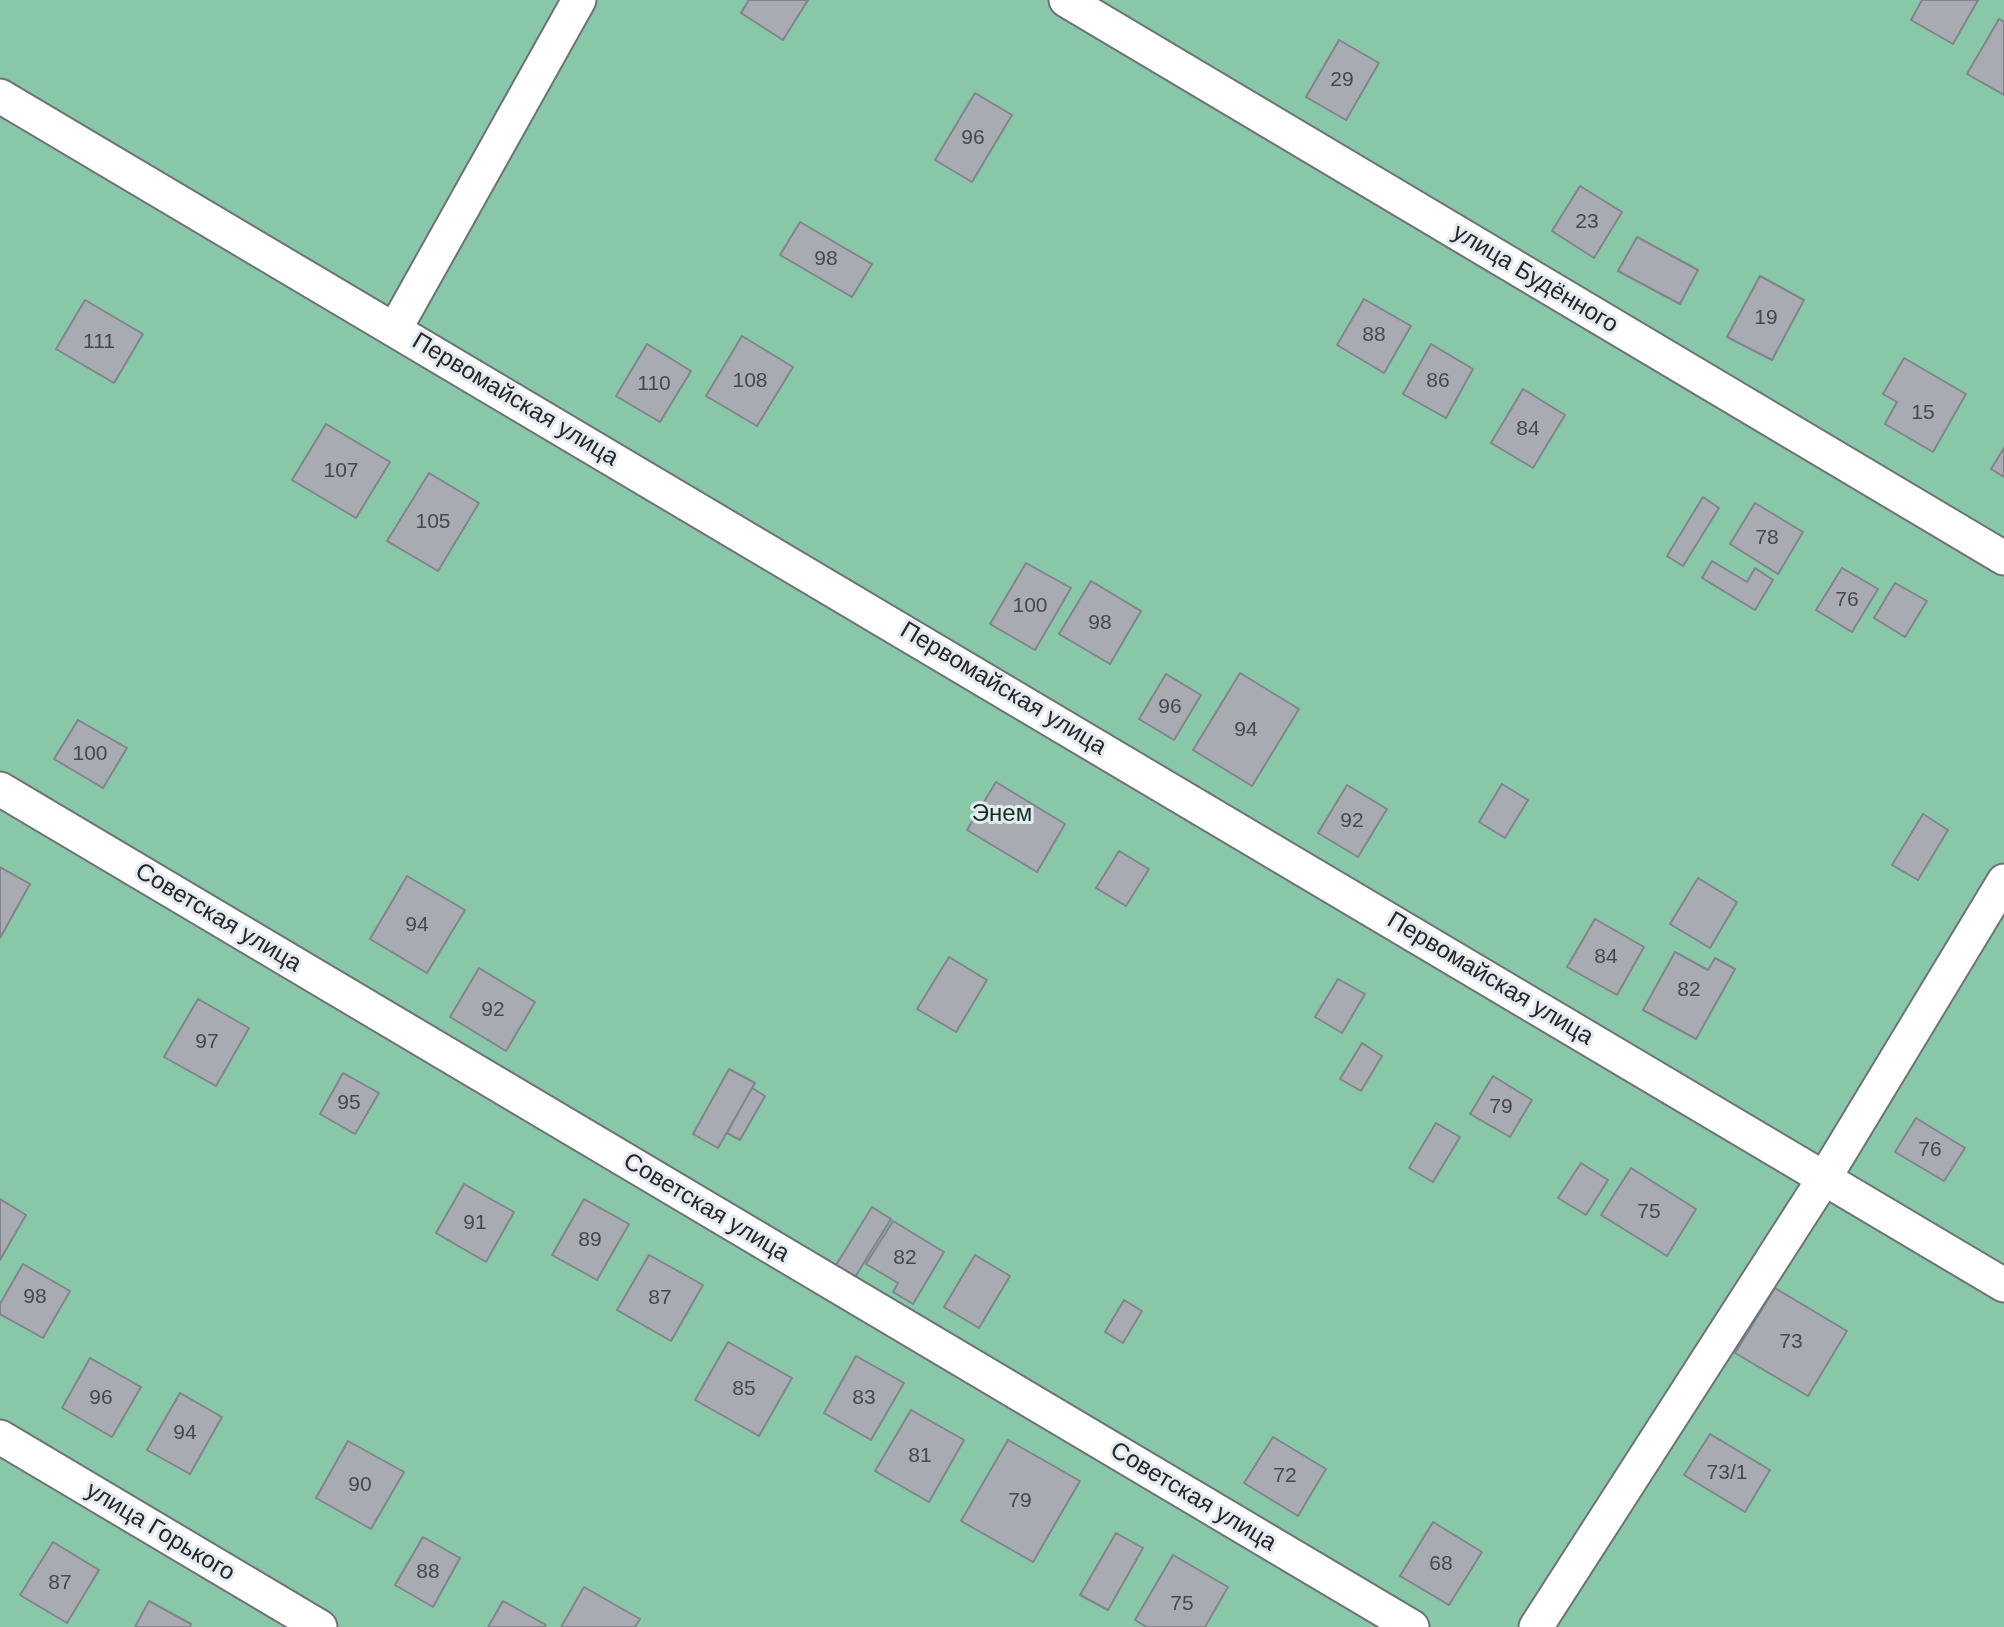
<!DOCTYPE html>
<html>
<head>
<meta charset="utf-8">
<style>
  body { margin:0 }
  canvas { display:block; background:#e5e9f0 }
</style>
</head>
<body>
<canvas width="2004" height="1627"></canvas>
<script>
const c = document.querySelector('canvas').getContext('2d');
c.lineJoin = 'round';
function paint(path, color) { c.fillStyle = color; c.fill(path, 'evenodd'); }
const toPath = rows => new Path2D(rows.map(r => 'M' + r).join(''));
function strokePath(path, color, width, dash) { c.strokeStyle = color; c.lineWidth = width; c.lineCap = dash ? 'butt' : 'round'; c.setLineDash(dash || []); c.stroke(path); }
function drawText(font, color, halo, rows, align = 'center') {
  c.font = font + ' Helvetica,sans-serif'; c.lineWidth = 6; c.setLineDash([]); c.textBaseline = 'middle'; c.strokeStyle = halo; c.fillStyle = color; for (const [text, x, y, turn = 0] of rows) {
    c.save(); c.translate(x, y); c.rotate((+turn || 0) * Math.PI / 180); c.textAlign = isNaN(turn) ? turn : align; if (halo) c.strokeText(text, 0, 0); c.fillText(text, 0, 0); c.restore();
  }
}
const green = toPath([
  [0,0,2004,0,2004,1627,0,1627]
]);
const building = toPath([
  [749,0,808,0,783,40,741,13,749,0],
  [1922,0,1978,0,1953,44,1911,20,1922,0],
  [1999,19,2004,22,2004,95,1967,74,1999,19],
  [1339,40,1379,63,1346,120,1306,97,1339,40],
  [975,93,1012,115,972,182,935,160,975,93],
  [1580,186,1622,212,1594,258,1552,231,1580,186],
  [800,222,872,264,852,297,780,255,800,222],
  [1637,237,1698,270,1680,304,1618,271,1637,237],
  [1760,276,1804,300,1772,360,1727,337,1760,276],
  [1364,299,1411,326,1384,373,1337,345,1364,299],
  [85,300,143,334,114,383,56,349,85,300],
  [742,336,793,367,757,426,706,396,742,336],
  [647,344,691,371,660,422,616,396,647,344],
  [1431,344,1473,369,1446,418,1403,394,1431,344],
  [1904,358,1966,394,1933,452,1885,424,1897,402,1883,394,1904,358],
  [1523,389,1565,415,1533,468,1491,443,1523,389],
  [326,424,390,462,356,518,292,480,326,424],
  [2004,448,2004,477,1991,469,2004,448],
  [429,473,479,503,438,571,387,541,429,473],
  [1703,497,1719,508,1683,566,1667,556,1703,497],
  [1755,503,1803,532,1778,574,1730,544,1755,503],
  [1712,561,1747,582,1755,568,1773,580,1755,610,1702,578,1712,561],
  [1026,563,1071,588,1035,650,990,624,1026,563],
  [1842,568,1878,589,1852,632,1816,610,1842,568],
  [1091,581,1141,611,1110,664,1059,634,1091,581],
  [1895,583,1927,601,1905,637,1874,618,1895,583],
  [1240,673,1299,709,1252,786,1193,750,1240,673],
  [1166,674,1201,695,1174,740,1139,719,1166,674],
  [78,720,127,748,103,788,54,759,78,720],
  [996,782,1065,824,1037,872,967,830,996,782],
  [1502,784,1528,800,1505,838,1479,822,1502,784],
  [1347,785,1387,809,1358,857,1318,833,1347,785],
  [1923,814,1948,830,1918,880,1892,865,1923,814],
  [1119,851,1149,869,1126,906,1096,888,1119,851],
  [0,867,30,884,0,938,0,867],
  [407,876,465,910,427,973,370,939,407,876],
  [1698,878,1737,902,1710,948,1670,924,1698,878],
  [1595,919,1644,947,1617,995,1567,967,1595,919],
  [1675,952,1708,970,1715,958,1735,969,1696,1039,1643,1010,1675,952],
  [949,957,987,980,956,1032,917,1009,949,957],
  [479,968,535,1002,506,1051,450,1017,479,968],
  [1338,979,1365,994,1342,1033,1315,1017,1338,979],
  [198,999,249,1028,216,1086,164,1057,198,999],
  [1362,1043,1382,1056,1361,1091,1340,1079,1362,1043],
  [729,1069,755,1083,718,1148,693,1134,729,1069],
  [343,1073,379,1093,355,1134,320,1114,343,1073],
  [1493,1076,1532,1100,1510,1137,1470,1114,1493,1076],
  [752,1088,765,1096,740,1140,727,1133,752,1088],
  [1916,1118,1965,1148,1944,1181,1895,1152,1916,1118],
  [1436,1123,1460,1137,1433,1182,1409,1168,1436,1123],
  [1581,1163,1608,1180,1586,1215,1558,1198,1581,1163],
  [1631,1168,1696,1209,1667,1256,1601,1215,1631,1168],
  [464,1184,514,1212,486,1262,436,1233,464,1184],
  [0,1199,26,1215,0,1260,0,1199],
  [584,1199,629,1224,597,1280,552,1255,584,1199],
  [872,1207,891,1219,852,1282,833,1270,872,1207],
  [893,1221,944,1252,913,1304,893,1292,898,1283,866,1264,893,1221],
  [649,1255,703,1285,671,1341,617,1310,649,1255],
  [975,1255,1010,1276,979,1328,944,1307,975,1255],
  [23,1264,70,1291,43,1338,0,1314,0,1304,23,1264],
  [1775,1288,1847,1331,1808,1396,1735,1353,1775,1288],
  [1124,1300,1142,1311,1123,1343,1105,1332,1124,1300],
  [728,1342,792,1378,759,1436,695,1400,728,1342],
  [856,1356,904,1383,871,1440,824,1413,856,1356],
  [90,1358,141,1387,112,1437,62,1408,90,1358],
  [180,1393,222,1417,190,1474,147,1450,180,1393],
  [911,1410,964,1440,929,1502,875,1471,911,1410],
  [1710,1434,1770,1470,1745,1512,1684,1475,1710,1434],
  [1273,1437,1326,1469,1298,1516,1244,1483,1273,1437],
  [1008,1440,1080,1481,1033,1562,961,1521,1008,1440],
  [348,1441,404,1472,371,1529,316,1498,348,1441],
  [1433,1522,1482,1552,1449,1605,1400,1576,1433,1522],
  [1116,1533,1143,1548,1108,1610,1080,1595,1116,1533],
  [423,1537,460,1558,433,1607,395,1585,423,1537],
  [53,1542,99,1570,67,1623,20,1595,53,1542],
  [1173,1555,1228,1587,1205,1627,1147,1627,1135,1620,1173,1555],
  [584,1587,640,1619,635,1627,561,1627,584,1587],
  [149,1601,191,1624,190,1627,135,1627,149,1601],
  [503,1601,546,1625,544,1627,488,1627,503,1601]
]);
const minor = toPath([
  [1066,0,2004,558],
  [0,96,2004,1285],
  [395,329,579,0],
  [0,789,1412,1627],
  [0,1437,320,1627],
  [1536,1627,1825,1177,2004,881]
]);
const numberNames = [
  ["29",1342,80],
  ["96",973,138],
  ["23",1587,222],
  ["98",826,259],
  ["19",1766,318],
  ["88",1374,335],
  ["111",99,342],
  ["108",750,381],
  ["86",1438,381],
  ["110",654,384],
  ["15",1923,413],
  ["84",1528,429],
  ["107",341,471],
  ["105",433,522],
  ["78",1767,538],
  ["76",1847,600],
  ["100",1030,606],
  ["98",1100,623],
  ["96",1170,707],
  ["94",1246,730],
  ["100",90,754],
  ["92",1352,821],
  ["94",417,925],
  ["84",1606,957],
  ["82",1689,990],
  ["92",493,1010],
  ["97",207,1042],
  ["95",349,1103],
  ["79",1501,1107],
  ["76",1930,1150],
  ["75",1649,1212],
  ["91",475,1223],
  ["89",590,1240],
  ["82",905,1258],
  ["98",35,1297],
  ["87",660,1298],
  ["73",1791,1342],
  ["85",744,1389],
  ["96",101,1398],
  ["83",864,1398],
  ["94",185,1433],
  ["81",920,1456],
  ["73/1",1727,1473],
  ["72",1285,1476],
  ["90",360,1485],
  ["79",1020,1501],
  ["68",1441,1564],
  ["88",428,1572],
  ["87",60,1583],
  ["75",1182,1604]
];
const streetNames = [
  ["улица Будённого",1535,279,31],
  ["Первомайская улица",515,400,31],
  ["Первомайская улица",1003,689,31],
  ["Советская улица",218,918,31],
  ["Первомайская улица",1490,979,31],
  ["Советская улица",706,1208,31],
  ["Советская улица",1193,1497,31],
  ["улица Горького",160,1532,31]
];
const parkNames = [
  ["Энем",1002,814]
];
paint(green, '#88c7a8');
paint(building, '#a8acb2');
strokePath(building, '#81858b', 2);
strokePath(minor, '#6e7278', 37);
strokePath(minor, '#fff', 33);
drawText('21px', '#46484b', null, numberNames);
drawText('24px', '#252729', '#e5e9f0', streetNames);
drawText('24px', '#0f3122', '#e5e9f0', parkNames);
</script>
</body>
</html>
